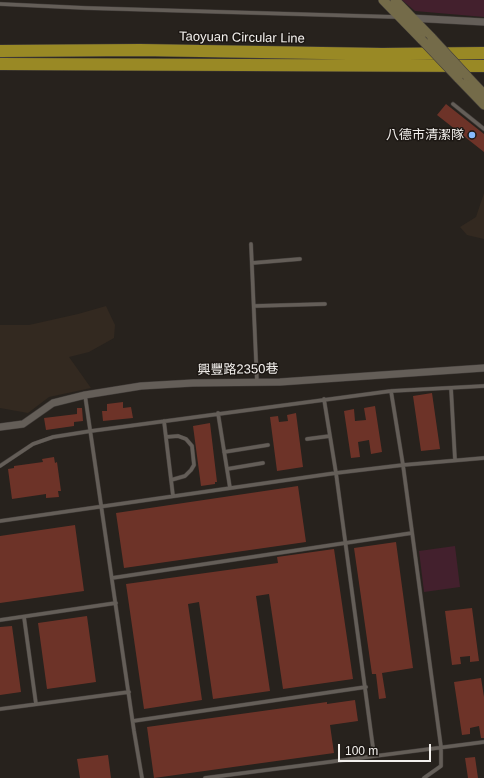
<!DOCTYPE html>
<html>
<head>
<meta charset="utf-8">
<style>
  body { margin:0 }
  #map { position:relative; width:484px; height:778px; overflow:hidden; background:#27221d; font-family:Helvetica,sans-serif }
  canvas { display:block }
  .scale { position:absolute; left:338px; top:744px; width:93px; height:18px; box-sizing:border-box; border:2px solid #f3f0ed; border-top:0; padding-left:5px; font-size:12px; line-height:14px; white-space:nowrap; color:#f3f0ed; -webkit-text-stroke:3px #1d1814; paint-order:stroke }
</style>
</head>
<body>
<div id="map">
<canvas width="484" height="778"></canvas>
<div class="scale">100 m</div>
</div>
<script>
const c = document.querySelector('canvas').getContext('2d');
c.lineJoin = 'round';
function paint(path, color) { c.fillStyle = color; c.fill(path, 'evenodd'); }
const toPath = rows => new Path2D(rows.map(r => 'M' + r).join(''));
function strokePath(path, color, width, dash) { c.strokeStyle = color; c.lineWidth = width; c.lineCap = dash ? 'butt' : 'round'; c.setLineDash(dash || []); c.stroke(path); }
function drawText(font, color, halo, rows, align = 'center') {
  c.font = font + ' Helvetica,"Noto Sans TC",sans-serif'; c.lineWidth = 3; c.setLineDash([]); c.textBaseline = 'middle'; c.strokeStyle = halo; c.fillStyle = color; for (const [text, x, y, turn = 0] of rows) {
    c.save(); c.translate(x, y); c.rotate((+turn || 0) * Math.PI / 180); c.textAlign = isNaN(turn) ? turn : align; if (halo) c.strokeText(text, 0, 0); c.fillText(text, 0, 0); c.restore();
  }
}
const built = toPath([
  [484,193,484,239,467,235,460,227,476,217],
  [106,306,115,325,114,338,89,352,69,357,91,388,49,397,28,413,0,408,0,325,29,325,78,314]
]);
const green = toPath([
  [402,0,484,0,484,17,415,11],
  [455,546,460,587,424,592,419,551]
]);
const building = toPath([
  [446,104,484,134,484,152,437,115],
  [432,393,440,449,421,451,413,396],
  [123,402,123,408,131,407,133,418,103,421,102,411,107,411,107,404],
  [375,406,382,452,371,454,369,440,358,442,360,457,351,458,344,411,354,409,355,421,366,420,364,408],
  [77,408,82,408,83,421,74,422,74,426,46,430,44,418,77,414],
  [296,413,303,467,277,471,270,417,278,416,279,422,288,421,287,415],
  [210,423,217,482,215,482,215,484,201,486,193,426],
  [54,457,55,463,57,462,61,491,58,491,59,497,46,498,46,494,12,499,8,469,14,468,14,466,43,462,42,459],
  [298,486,306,542,124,568,116,513],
  [75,525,84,591,0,603,0,536],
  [396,542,413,668,382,673,386,698,379,699,376,674,372,674,354,548],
  [334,549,353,679,283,689,269,594,256,596,270,691,213,699,199,602,188,604,202,700,144,709,126,584,278,563,277,557],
  [472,608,479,661,470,662,470,656,460,657,461,664,452,665,445,611],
  [87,616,96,682,47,689,38,623],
  [12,626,21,692,0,695,0,627],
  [481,678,484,697,484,738,481,738,479,726,470,728,470,734,462,735,454,682],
  [355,700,358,721,330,725,334,753,154,778,147,727,327,702,327,704],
  [108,755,111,778,80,778,77,759],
  [475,757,478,778,468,778,465,758]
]);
const lane = toPath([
  [0,4,86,8,397,17],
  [453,104,484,129],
  [251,244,257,383],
  [252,263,300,259],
  [254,306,325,304],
  [451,388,455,460],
  [391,391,403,465,441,747,441,766,424,778],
  [85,395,134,731,142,778],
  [324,399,336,473,374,755],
  [218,413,230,488],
  [164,421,173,496],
  [166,437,178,436,186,439,192,446,194,465,191,470,185,476,171,480],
  [307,439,330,436],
  [224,452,268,445],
  [0,466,33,444,53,437,91,431,391,391,484,386],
  [227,469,263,463],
  [0,521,336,473,403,465,484,458],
  [112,578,412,533],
  [24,617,36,704],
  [0,620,116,603],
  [0,709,129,692],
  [133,721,366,687],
  [205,778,484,742]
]);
const street = toPath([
  [410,18,484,22],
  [0,427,23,424,53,403,85,395,141,386,193,383,280,382,484,368]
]);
const secondary = toPath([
  [383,0,422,40],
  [395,0,432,38],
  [467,76,484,94],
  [458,78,484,105]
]);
const highway = toPath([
  [0,51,140,50,382,54,484,53],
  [0,64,484,66]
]);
const secondaryBridge = toPath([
  [432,38,467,76],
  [422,40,458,78]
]);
const markers = [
  [472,135,4,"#87bbfc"]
];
const streetNames = [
  ["Taoyuan Circular Line",242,38,1],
  ["興豐路2350巷",238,370,-1]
];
const poiNames = [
  ["八德市清潔隊",464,135]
];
paint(built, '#332920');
paint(green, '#43202d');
paint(building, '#6d3328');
strokePath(lane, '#423d3a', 4.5);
strokePath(street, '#423d3a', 8);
strokePath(secondary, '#423d3a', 10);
strokePath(highway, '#423d3a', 13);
strokePath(lane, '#645e58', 3.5);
strokePath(street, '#645e58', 7);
strokePath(secondary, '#746b49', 9);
strokePath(highway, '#998925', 12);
strokePath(secondaryBridge, '#423d3a', 10, []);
strokePath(secondaryBridge, '#746b49', 9);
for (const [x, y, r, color] of markers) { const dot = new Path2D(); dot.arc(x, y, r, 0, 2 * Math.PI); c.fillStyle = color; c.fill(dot); strokePath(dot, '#1d1814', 1.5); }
drawText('13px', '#f3f0ed', '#1d1814', streetNames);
drawText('13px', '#f3f0ed', '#1d1814', poiNames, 'right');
</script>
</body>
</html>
